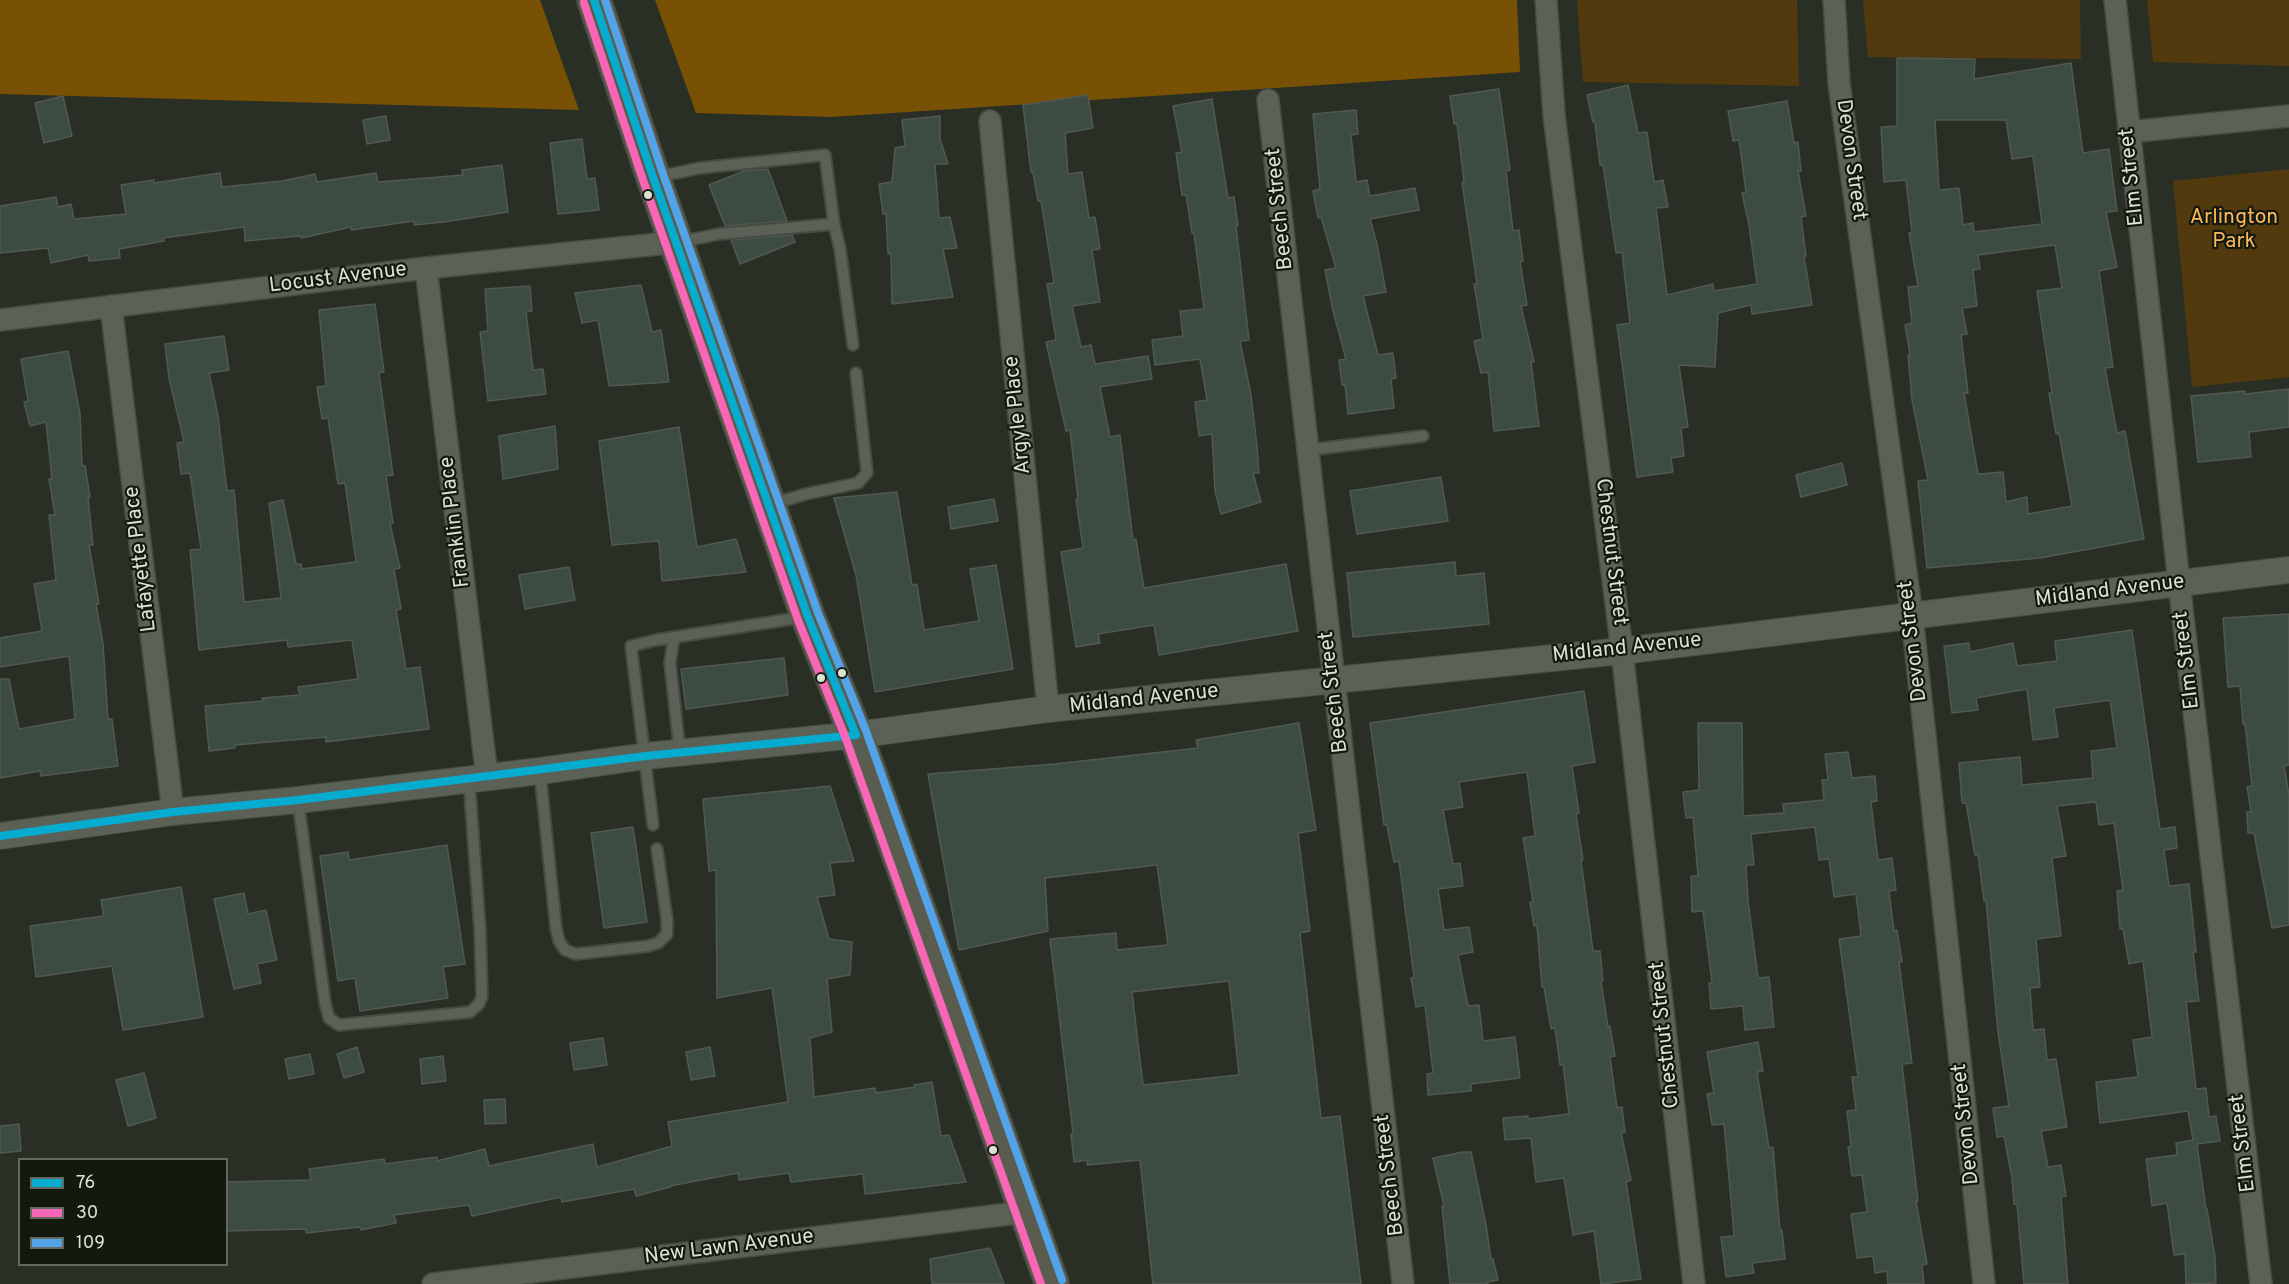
<!DOCTYPE html>
<html>
<head>
<meta charset="utf-8">
<style>
  body { margin:0 }
  #map { position:relative; width:2289px; height:1284px; overflow:hidden; background:#292f24; font-family:Overpass,sans-serif }
  canvas { display:block }
  .legend { position:absolute; left:18px; top:1158px; width:210px; height:108px; box-sizing:border-box; background:#141910; border:2px solid #63695f; margin:0; padding:8px 10px; list-style:none; font-size:18px; color:#dae1d5 }
  .legend li { display:flex; align-items:center; gap:12px; height:30px }
  .legend b { width:30px; border:2px solid #63695f }
</style>
</head>
<body>
<div id="map">
<canvas width="2289" height="1284"></canvas>
<ul class="legend">
<li><b style="height:8px;background:#06acd0"></b>76</li>
<li><b style="height:8px;background:#fa66b7"></b>30</li>
<li><b style="height:8px;background:#53a3e8"></b>109</li>
</ul>
</div>
<script>
const c = document.querySelector('canvas').getContext('2d');
c.lineJoin = 'round';
function paint(path, color) { c.fillStyle = color; c.fill(path, 'evenodd'); }
const toPath = rows => new Path2D(rows.map(r => 'M' + r).join(''));
function strokePath(path, color, width, dash) { c.strokeStyle = color; c.lineWidth = width; c.lineCap = dash ? 'butt' : 'round'; c.setLineDash(dash || []); c.stroke(path); }
function drawText(font, color, halo, rows, align = 'center') {
  c.font = font + ' Overpass,sans-serif'; c.lineWidth = 4.5; c.setLineDash([]); c.textBaseline = 'middle'; c.strokeStyle = halo; c.fillStyle = color; for (const [text, x, y, turn = 0] of rows) {
    c.save(); c.translate(x, y); c.rotate((+turn || 0) * Math.PI / 180); c.textAlign = isNaN(turn) ? turn : align; if (halo) c.strokeText(text, 0, 0); c.fillText(text, 0, 0); c.restore();
  }
}
const green = toPath([
  [1577,0,1797,0,1799,86,1583,82],
  [1863,0,2080,0,2081,59,1868,57],
  [2147,0,2289,0,2289,66,2153,62],
  [2289,169,2289,377,2192,387,2173,181]
]);
const forest = toPath([
  [0,0,540,0,579,110,0,94],
  [655,0,1517,0,1520,72,831,117,696,113]
]);
const building = toPath([
  [1897,58,1975,59,1974,79,2071,63,2083,153,2109,149,2117,211,2106,212,2117,267,2099,271,2113,367,2105,368,2117,433,2125,431,2144,539,2040,558,1927,568,1918,481,1928,480,1912,400,1908,355,1910,354,1905,325,1912,323,1908,287,1918,286,1909,233,1912,233,1906,180,1884,182,1881,127,1897,126,1897,58],
  [1935,120,2006,120,2012,159,2033,156,2042,224,1974,232,1973,223,1963,225,1959,188,1939,190,1935,120],
  [2055,245,2062,288,2037,291,2052,393,2049,393,2056,434,2059,433,2072,506,2028,514,2027,497,2006,502,2003,472,1978,474,1964,393,1968,393,1961,335,1967,334,1962,308,1977,306,1973,270,1980,269,1978,255,2055,245],
  [1628,85,1638,133,1647,132,1654,182,1663,180,1668,207,1656,208,1667,295,1713,284,1714,291,1757,284,1749,225,1742,193,1746,192,1739,140,1733,141,1728,111,1787,101,1794,143,1798,142,1801,171,1798,171,1806,216,1801,217,1806,256,1804,256,1812,305,1752,314,1751,305,1718,313,1715,367,1679,365,1688,427,1681,428,1684,456,1671,458,1673,472,1637,477,1617,325,1630,323,1622,252,1616,253,1603,165,1600,165,1595,122,1593,122,1587,95,1628,85],
  [1499,89,1510,170,1506,171,1513,231,1519,230,1523,261,1520,261,1527,305,1521,306,1534,362,1531,362,1539,426,1494,431,1488,372,1481,373,1474,341,1483,339,1474,284,1477,284,1462,183,1464,182,1457,123,1454,124,1450,96,1499,89],
  [1088,95,1093,128,1065,133,1068,174,1082,172,1089,218,1095,217,1100,249,1092,250,1100,302,1072,306,1081,347,1091,345,1095,364,1148,356,1152,379,1100,387,1110,437,1120,435,1133,540,1136,539,1144,588,1286,564,1298,631,1159,655,1154,625,1098,634,1100,643,1076,647,1061,552,1083,548,1076,499,1078,499,1070,430,1066,431,1046,342,1056,340,1047,284,1054,283,1041,201,1038,201,1033,172,1031,172,1023,105,1088,95],
  [63,96,72,136,44,143,35,103,63,96],
  [1212,99,1228,198,1234,197,1238,226,1236,226,1249,340,1240,341,1251,395,1257,446,1259,473,1253,473,1261,502,1221,514,1215,491,1212,434,1199,436,1195,402,1207,400,1200,359,1155,365,1152,340,1183,336,1180,311,1204,309,1194,233,1192,233,1186,195,1182,195,1176,153,1182,152,1173,106,1212,99],
  [1356,110,1358,134,1351,135,1356,182,1367,180,1370,196,1415,188,1419,210,1370,219,1377,244,1386,292,1363,296,1378,355,1393,353,1396,378,1391,379,1394,408,1348,414,1345,385,1342,385,1339,360,1346,359,1333,311,1325,270,1336,268,1321,217,1318,218,1313,191,1320,189,1313,114,1356,110],
  [386,116,390,140,367,144,363,120,386,116],
  [940,116,940,139,948,164,935,164,939,218,950,217,957,248,943,249,953,297,892,304,891,253,888,254,886,214,883,214,879,184,892,182,895,148,905,146,902,120,940,116],
  [582,139,587,179,595,178,599,210,558,214,550,143,582,139],
  [502,165,508,212,444,222,414,225,414,221,351,230,351,227,301,238,300,236,245,241,244,227,163,238,164,241,119,249,120,258,89,261,88,255,51,263,48,248,0,253,0,206,56,197,58,207,71,204,74,219,126,214,121,185,154,180,154,183,220,173,222,187,282,181,315,174,317,182,376,173,378,182,463,175,462,170,502,165],
  [768,169,787,221,725,226,709,185,744,171,768,169],
  [792,235,795,242,740,264,731,240,792,235],
  [641,285,652,332,661,330,669,382,609,386,598,320,582,323,575,293,641,285],
  [530,286,532,311,526,312,533,370,543,369,546,394,488,401,480,332,488,331,485,289,530,286],
  [375,304,384,372,379,373,393,475,386,476,393,523,390,524,400,568,394,569,401,609,396,610,406,669,420,667,429,729,326,742,326,737,235,745,235,748,209,751,205,706,263,701,262,698,300,695,298,687,358,679,352,640,288,647,287,640,199,650,190,550,201,549,190,473,181,474,177,443,184,442,169,378,165,344,224,336,229,370,209,373,218,416,227,491,234,490,244,602,281,598,269,503,283,500,296,564,301,564,302,569,356,562,345,483,338,484,328,418,322,419,317,387,326,386,319,310,375,304],
  [68,351,80,414,82,465,85,466,90,497,88,497,93,545,89,545,99,604,96,604,103,644,108,719,112,719,118,766,41,776,40,771,0,778,0,679,9,679,19,729,75,719,69,656,0,667,0,638,42,631,34,584,56,580,49,515,55,515,49,479,52,479,46,422,30,426,24,402,28,401,21,359,68,351],
  [2289,389,2289,427,2249,432,2251,457,2198,462,2191,396,2245,391,2245,394,2289,389],
  [555,426,558,469,503,479,499,436,555,426],
  [679,427,697,547,736,539,746,572,662,581,659,541,612,545,599,441,679,427],
  [1842,463,1847,485,1801,497,1796,475,1842,463],
  [1441,477,1448,521,1357,534,1350,491,1441,477],
  [897,492,912,585,917,584,924,630,979,621,970,569,996,565,1013,669,875,692,856,575,834,498,897,492],
  [994,499,998,521,951,529,948,507,994,499],
  [1455,562,1456,576,1484,573,1489,624,1353,637,1347,573,1455,562],
  [569,567,575,600,525,609,519,575,569,567],
  [2289,614,2289,765,2284,766,2289,795,2289,925,2272,928,2254,833,2248,833,2247,812,2251,812,2247,787,2252,786,2245,724,2243,724,2240,686,2228,687,2223,618,2289,614],
  [2132,630,2160,829,2175,827,2177,848,2164,850,2169,886,2189,884,2196,952,2193,952,2199,1001,2186,1002,2196,1089,2206,1088,2209,1117,2216,1116,2220,1141,2197,1144,2206,1209,2207,1209,2215,1257,2216,1283,2186,1284,2185,1254,2174,1255,2167,1203,2152,1206,2146,1159,2177,1155,2176,1143,2193,1140,2188,1111,2100,1123,2096,1082,2138,1077,2133,1040,2152,1037,2143,961,2129,964,2123,929,2120,929,2117,891,2123,890,2114,823,2099,825,2096,802,2057,806,2066,856,2052,858,2061,936,2036,939,2040,987,2030,988,2033,1030,2044,1029,2047,1060,2056,1059,2067,1127,2041,1131,2048,1167,2061,1165,2066,1196,2061,1197,2068,1284,2024,1284,2017,1204,2014,1204,2012,1178,2004,1136,1997,1137,1993,1108,2009,1106,1998,1032,1986,901,1984,901,1978,854,1975,855,1966,803,1962,803,1959,763,2020,757,2022,785,2093,778,2091,751,2117,748,2110,700,2054,708,2058,737,2033,740,2027,689,1976,698,1978,710,1952,713,1944,646,1969,643,1970,652,2013,643,2017,666,2057,661,2055,641,2132,630],
  [784,658,788,695,686,709,681,669,784,658],
  [1584,691,1595,762,1572,766,1579,813,1576,814,1583,860,1581,860,1593,951,1600,951,1603,981,1601,981,1608,1027,1610,1026,1615,1056,1610,1057,1617,1108,1622,1107,1625,1132,1621,1133,1631,1180,1626,1182,1641,1279,1601,1284,1594,1231,1573,1235,1564,1178,1536,1182,1531,1138,1505,1140,1503,1118,1528,1116,1528,1119,1569,1114,1563,1064,1560,1065,1555,1028,1551,1029,1544,987,1542,987,1537,925,1534,926,1530,902,1533,902,1523,838,1535,836,1527,772,1459,782,1463,807,1443,810,1453,864,1460,863,1463,886,1438,889,1444,930,1469,927,1473,952,1458,955,1468,1006,1479,1005,1483,1041,1515,1037,1520,1078,1471,1084,1471,1091,1428,1095,1427,1074,1433,1073,1425,1005,1416,1007,1411,978,1414,977,1399,861,1394,862,1387,825,1384,825,1370,723,1584,691],
  [1299,723,1316,830,1298,833,1310,931,1300,933,1321,1118,1340,1116,1361,1284,1153,1284,1140,1160,1087,1165,1088,1160,1074,1162,1071,1134,1073,1133,1050,939,1116,933,1117,950,1168,945,1157,865,1045,878,1048,931,959,950,928,774,1055,764,1198,748,1196,740,1299,723],
  [1229,981,1239,1075,1143,1085,1132,992,1229,981],
  [1698,723,1742,723,1743,816,1784,813,1783,804,1824,800,1822,780,1828,780,1825,754,1848,752,1852,778,1875,776,1877,801,1871,802,1878,860,1892,858,1896,890,1889,891,1894,931,1897,930,1902,962,1899,962,1912,1063,1902,1064,1918,1201,1916,1201,1927,1264,1922,1265,1924,1284,1888,1284,1887,1271,1875,1273,1873,1256,1857,1258,1851,1214,1867,1212,1862,1175,1852,1176,1848,1147,1851,1146,1847,1111,1856,1110,1852,1077,1858,1077,1839,939,1861,936,1856,894,1834,897,1829,859,1819,860,1815,827,1751,834,1754,865,1746,865,1748,900,1758,978,1769,977,1774,1027,1745,1030,1743,1006,1711,1009,1709,983,1712,983,1703,911,1692,912,1691,876,1698,876,1693,817,1686,818,1683,792,1699,790,1698,723],
  [830,786,854,861,830,863,835,895,817,897,829,939,852,942,850,975,827,979,832,1032,810,1038,814,1097,875,1088,876,1093,915,1087,914,1085,932,1082,941,1136,949,1135,966,1182,865,1194,863,1174,791,1182,789,1173,739,1180,738,1173,670,1186,670,1187,636,1196,634,1189,562,1202,561,1197,472,1216,469,1205,394,1215,396,1223,361,1230,360,1227,306,1233,306,1229,226,1231,226,1182,311,1180,309,1169,384,1159,385,1164,437,1157,437,1161,485,1149,489,1166,593,1144,597,1167,672,1146,668,1122,788,1102,772,988,717,998,716,870,709,871,703,799,830,786],
  [633,827,647,922,604,928,591,833,633,827],
  [447,845,465,964,443,967,448,998,360,1011,355,978,338,981,320,856,348,852,349,860,447,845],
  [181,887,203,1017,123,1030,112,966,36,977,30,926,104,916,101,900,181,887],
  [244,893,248,914,266,910,277,960,257,964,261,983,234,989,214,899,244,893],
  [603,1038,607,1065,574,1070,570,1043,603,1038],
  [1758,1042,1763,1071,1757,1072,1769,1148,1773,1147,1780,1231,1782,1230,1785,1259,1752,1263,1754,1273,1726,1277,1721,1237,1734,1236,1731,1200,1724,1124,1712,1125,1707,1094,1714,1093,1707,1052,1758,1042],
  [357,1047,364,1072,344,1078,337,1054,357,1047],
  [710,1047,715,1076,691,1080,686,1052,710,1047],
  [310,1054,314,1074,289,1079,285,1059,310,1054],
  [443,1056,446,1081,422,1084,420,1059,443,1056],
  [144,1073,156,1118,128,1126,116,1080,144,1073],
  [505,1099,506,1123,485,1124,484,1100,505,1099],
  [19,1124,21,1151,0,1153,0,1126,19,1124],
  [1463,1152,1471,1152,1486,1225,1491,1259,1493,1259,1498,1280,1487,1282,1488,1284,1450,1284,1442,1206,1444,1206,1433,1158,1463,1152],
  [990,1248,1004,1284,932,1284,930,1259,990,1248]
]);
const service = toPath([
  [657,177,700,168,825,155,834,224,719,234,679,242],
  [834,224,840,249,853,345],
  [1308,450,1423,436],
  [772,504,806,494,858,483,867,473,856,373],
  [674,637,670,663,680,753],
  [540,772,556,928,559,941,565,950,576,954,648,946,658,943,667,934,667,920,657,849],
  [298,800,325,1003,329,1018,339,1025,470,1012,479,1004,482,996,480,930,469,779],
  [653,825,631,646,656,640,804,617]
]);
const minor = toPath([
  [1546,0,1554,115,1622,651,1694,1284],
  [1834,0,1839,83,1912,616,1984,1284],
  [2115,0,2179,583,2261,1284],
  [1268,100,1403,1284],
  [990,121,1048,709],
  [2128,132,2289,116],
  [426,268,487,777],
  [111,306,173,812],
  [0,320,426,268,677,242],
  [433,1284,1026,1212]
]);
const tertiary = toPath([
  [0,836,173,812,298,800,540,771,646,756,856,735,1048,709,1622,651,2289,570]
]);
const primary = toPath([
  [594,0,653,177,808,617,856,735,1052,1284]
]);
const bus1 = toPath([
  [0,836,173,812,298,800,646,756,856,735,808,617,653,177,594,0]
]);
const bus2 = toPath([
  [584,3,643,180,798,620,846,739,1041,1284]
]);
const bus3 = toPath([
  [605,0,663,174,818,613,866,731,1062,1280]
]);
const markers = [
  [648,195,5,"#dae1d5"],
  [842,673,5,"#dae1d5"],
  [821,678,5,"#dae1d5"],
  [993,1150,5,"#dae1d5"]
];
const streetNames = [
  ["Devon Street",1850,160,82],
  ["Elm Street",2133,177,-96],
  ["Beech Street",1281,209,-96],
  ["Locust Avenue",338,279,-7],
  ["Argyle Place",1019,415,-96],
  ["Franklin Place",456,522,-97],
  ["Chestnut Street",1610,552,83],
  ["Lafayette Place",142,559,-97],
  ["Midland Avenue",2110,592,-7],
  ["Devon Street",1914,641,-97],
  ["Midland Avenue",1627,649,-6],
  ["Elm Street",2188,660,-97],
  ["Beech Street",1335,692,-97],
  ["Midland Avenue",1144,700,-6],
  ["Chestnut Street",1666,1035,-96],
  ["Devon Street",1967,1124,-96],
  ["Elm Street",2244,1143,-97],
  ["Beech Street",1391,1175,-97],
  ["New Lawn Avenue",729,1248,-7]
];
const parkNames = [
  ["Arlington",2234,219],
  ["Park",2234,243]
];
paint(green, '#53390e');
paint(forest, '#795105');
paint(building, '#3d4c42');
strokePath(building, '#515951', 1.5);
strokePath(service, '#464b42', 14);
strokePath(minor, '#464b42', 24);
strokePath(tertiary, '#464b42', 28);
strokePath(primary, '#464b42', 36);
strokePath(service, '#5c6158', 10);
strokePath(minor, '#5c6158', 21);
strokePath(tertiary, '#5c6158', 26);
strokePath(primary, '#595c4e', 33);
strokePath(bus1, '#06acd0', 8);
strokePath(bus2, '#fa66b7', 8);
strokePath(bus3, '#53a3e8', 8);
for (const [x, y, r, color] of markers) { const dot = new Path2D(); dot.arc(x, y, r, 0, 2 * Math.PI); c.fillStyle = color; c.fill(dot); strokePath(dot, '#141910', 2); }
drawText('21px', '#dae1d5', '#141910', streetNames);
drawText('21px', '#fcb758', '#141910', parkNames);
</script>
</body>
</html>
